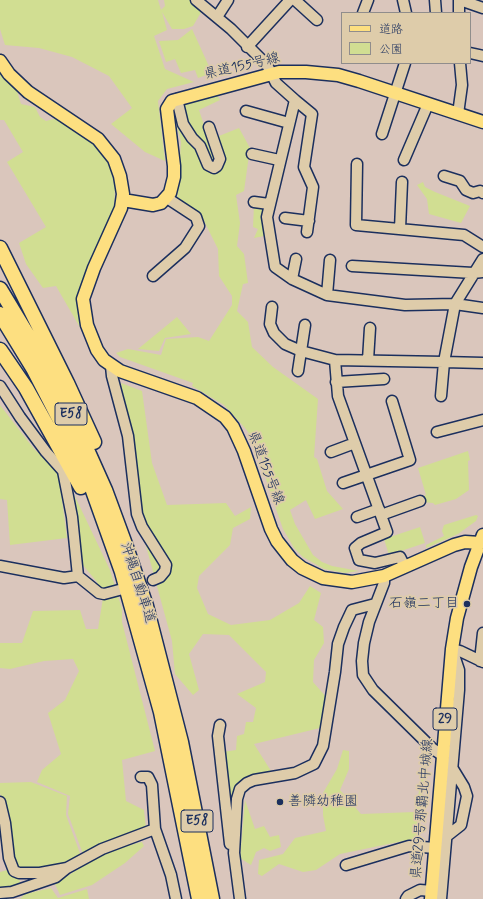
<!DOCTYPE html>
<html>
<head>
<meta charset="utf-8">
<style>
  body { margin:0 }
  #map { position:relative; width:483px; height:899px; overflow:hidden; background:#dac6bc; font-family:Mynerve,"Klee One",sans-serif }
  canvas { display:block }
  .legend { position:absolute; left:341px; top:12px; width:130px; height:52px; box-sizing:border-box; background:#deccaa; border:1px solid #908d8c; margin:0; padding:5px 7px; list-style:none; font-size:12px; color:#1b2f5e }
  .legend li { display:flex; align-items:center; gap:8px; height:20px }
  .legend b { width:20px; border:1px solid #908d8c }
</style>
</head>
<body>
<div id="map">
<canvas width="483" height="899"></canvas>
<ul class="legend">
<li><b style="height:5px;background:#fddf80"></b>道路</li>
<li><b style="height:11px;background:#d1de92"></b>公園</li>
</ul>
</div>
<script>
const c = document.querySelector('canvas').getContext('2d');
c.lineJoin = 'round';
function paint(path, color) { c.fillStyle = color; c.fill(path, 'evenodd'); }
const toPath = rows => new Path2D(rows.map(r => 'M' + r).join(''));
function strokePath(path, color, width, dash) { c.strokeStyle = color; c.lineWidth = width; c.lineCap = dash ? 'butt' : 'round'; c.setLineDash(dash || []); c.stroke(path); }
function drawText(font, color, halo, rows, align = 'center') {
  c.font = font + ' Mynerve,"Klee One",sans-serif'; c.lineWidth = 3.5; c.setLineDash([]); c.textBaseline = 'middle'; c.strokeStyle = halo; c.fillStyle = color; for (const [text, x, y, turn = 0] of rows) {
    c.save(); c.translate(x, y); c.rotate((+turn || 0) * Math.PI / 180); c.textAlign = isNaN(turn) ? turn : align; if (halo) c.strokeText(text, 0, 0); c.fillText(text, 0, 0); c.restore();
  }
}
const green = toPath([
  [0,0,158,0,161,10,165,6,164,0,192,0,203,9,193,26,184,29,172,29,162,12,167,30,154,36,165,69,194,82,167,89,158,101,165,161,145,152,111,124,132,108,109,76,72,57,39,48,5,45,0,29],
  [192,29,212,73,198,78,195,70,181,73,175,59,166,62,159,41,178,40],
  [0,72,16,88,21,104,35,107,40,117,46,121,57,118,97,146,110,166,115,187,114,210,79,302,79,317,82,331,56,286,43,288,26,264,19,243,46,227,7,162,23,152,4,120,0,120],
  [217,95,220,100,199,110,209,140,239,128,250,148,244,191,236,195,240,223,237,246,244,254,248,283,243,284,237,311,248,322,252,347,273,367,318,399,314,457,317,459,327,491,343,509,315,519,306,500,290,510,295,524,313,555,322,562,332,566,359,571,345,573,324,569,303,557,294,548,283,529,267,483,260,448,245,428,224,405,192,386,193,383,120,357,116,353,128,349,161,355,166,339,198,337,209,341,232,305,232,296,219,276,218,249,201,215,177,200,181,142,173,111,185,102],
  [423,182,425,187,435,192,470,206,461,223,429,214,427,199,417,185],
  [254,205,265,209,264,236,254,238,258,229,253,227],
  [177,317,191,334,165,338,159,351,138,349],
  [121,383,142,391,152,463,167,505,226,503,235,516,251,507,250,519,233,528,230,545,199,576,197,588,208,614,231,625,270,620,299,603,310,586,321,593,314,620,323,627,324,643,314,660,313,682,327,698,320,728,254,744,271,771,245,780,232,816,230,813,223,752,236,750,237,736,244,734,246,722,253,722,256,708,237,694,265,682,266,672,229,635,203,634,189,654,199,690,193,695,175,674,172,641,146,546,141,516,132,438],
  [0,405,34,449,58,470,67,538,10,545,7,500,0,499],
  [468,451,470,460,468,461,469,490,456,499,435,505,433,503,422,502,421,497,426,495,418,468],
  [71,488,110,570,122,609,122,622,155,751,122,760,126,801,144,810,146,828,83,854,68,814,70,796,37,782,42,770,61,754,48,713,65,700,79,671,73,659,44,661,10,669,0,668,0,643,22,643,33,611,80,610,86,629,98,629,103,598,97,582,82,564],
  [476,515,478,516,476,521,458,534,426,548,426,545,444,536,442,531,444,525],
  [420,527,425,543,389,555,384,539],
  [343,750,349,751,349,769,340,790,361,814,415,812,426,754,418,838,340,854,316,870,303,872,279,864,262,876,258,874,259,860,283,854,295,838,326,831,323,815,323,793,337,769],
  [31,782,67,796,66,815,81,856,48,869,20,869,14,863,8,824,0,793,0,783],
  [245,800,255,829,264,826,270,837,279,835,281,847,270,851,264,848,256,852,251,865,240,858],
  [142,842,144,846,125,863,92,885,60,895,55,884,106,851],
  [11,869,18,876,21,885,0,891,0,872],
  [51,888,58,898,87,889,89,899,20,899,25,894]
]);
const minor = toPath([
  [196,0,231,29,267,65,276,83,295,100,267,217,275,267,292,279,327,295,405,305,455,304,483,308],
  [295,0,317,20],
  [403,0,406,13],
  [435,0,436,13],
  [460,0,483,8],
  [363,13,368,0],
  [459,13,459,0],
  [217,17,228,0],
  [247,47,290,0],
  [470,53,483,56],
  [177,99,183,124,192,138,200,146,208,165,214,168,217,166,220,159,209,127],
  [295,100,312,114,304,167,313,187,307,232],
  [246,111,289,123],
  [458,114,462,85,460,63],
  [382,134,405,63],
  [252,154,279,160],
  [404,160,428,104],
  [357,164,356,225,464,235,483,247],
  [444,176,460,181,466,190,473,193,480,191,483,193],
  [254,202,269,204],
  [285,218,309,221],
  [400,229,402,182],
  [352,266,473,273,483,272],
  [153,276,185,248,199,226,196,217,167,198],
  [292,279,296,259],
  [327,295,330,260],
  [272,307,270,324,274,333,285,344,301,351,335,360],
  [368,360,370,328],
  [111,366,112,376,128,436,137,514,142,527,166,565,165,571,160,577,153,580],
  [298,371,305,325],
  [336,382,384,379],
  [0,386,20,417,46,452,63,471,72,517,78,576],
  [441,396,444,362,483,363],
  [437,432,483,420],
  [331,452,355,443],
  [343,483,410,460,392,401],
  [381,515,420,501],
  [357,517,379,509],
  [0,566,64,578,78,576,99,593,104,594,119,590],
  [405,567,400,557,375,563,359,560,355,548,361,543,387,532,338,396,335,360,444,362,455,304,483,259],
  [384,576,384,583,369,622,364,643,362,661,363,675,373,690,433,749,442,755],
  [452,649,460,651,483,662],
  [480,661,483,633],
  [220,725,218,736,230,844],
  [141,777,148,777,152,785,155,829,171,875,176,899],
  [0,802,5,823,9,858,14,871,19,873,40,873,67,868],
  [447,836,461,825,467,796,464,787,453,769],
  [346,865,409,846,435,848],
  [0,893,12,892,56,877,67,868,102,849,155,829],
  [240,899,234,853,237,799,240,789,247,783,254,780,295,773,314,764,323,746,335,672,338,644,344,627,352,610,375,604],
  [406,899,408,896,420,890,432,891,436,896],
  [441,899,459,690,459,670,452,649]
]);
const major = toPath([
  [0,61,9,74,28,92,98,139,114,159,120,176,123,194,121,208,94,268,83,299,87,325,97,350,104,360,120,371,197,398,225,417,233,427,244,451,271,529,277,541,292,560,302,568,323,578,352,582,384,576,454,545,465,542,480,543],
  [123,200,153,205,161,203,170,193,174,177,174,166,167,109,172,101,279,72,306,72,338,75,359,81,483,122],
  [431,899,452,649,457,618,471,567,483,535]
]);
const highway = toPath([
  [0,248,67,383,94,442],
  [0,289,50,372,71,414,105,490,126,547,146,606,181,742,212,899],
  [0,314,33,368,63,426,92,488,122,572,161,712,199,899],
  [0,350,26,388,81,487]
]);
const markers = [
  [467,604,4,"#1b2f5e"],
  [280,802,4,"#1b2f5e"]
];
const shields = [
  [71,414,32],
  [445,719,24],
  [197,821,32]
];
const shieldNames = [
  ["E58",71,414],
  ["29",445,719],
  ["E58",197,821]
];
const streetNames = [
  ["県道155号線",242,67,-13],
  ["県道155号線",265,468,69],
  ["沖縄自動車道",137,583,72],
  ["県道29号那覇北中城線",423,809,-85]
];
const poiNames = [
  ["石嶺二丁目",459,604],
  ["善隣幼稚園",288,802,"left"]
];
paint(green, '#d1de92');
strokePath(minor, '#1b2f5e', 13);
strokePath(major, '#1b2f5e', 15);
strokePath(highway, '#1b2f5e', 17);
strokePath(minor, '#deccaa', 10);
strokePath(major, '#fddf80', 12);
strokePath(highway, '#fddf80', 14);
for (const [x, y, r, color] of markers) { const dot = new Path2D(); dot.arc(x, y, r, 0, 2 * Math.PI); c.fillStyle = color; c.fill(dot); strokePath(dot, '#deccaa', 1.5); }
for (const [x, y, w] of shields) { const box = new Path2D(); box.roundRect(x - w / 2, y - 11, w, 22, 3); c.fillStyle = '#deccaa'; c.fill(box); strokePath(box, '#1b2f5e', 1); }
drawText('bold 13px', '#1b2f5e', null, shieldNames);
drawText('14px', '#1b2f5e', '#deccaa', streetNames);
drawText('14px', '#1b2f5e', '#deccaa', poiNames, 'right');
</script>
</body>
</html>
